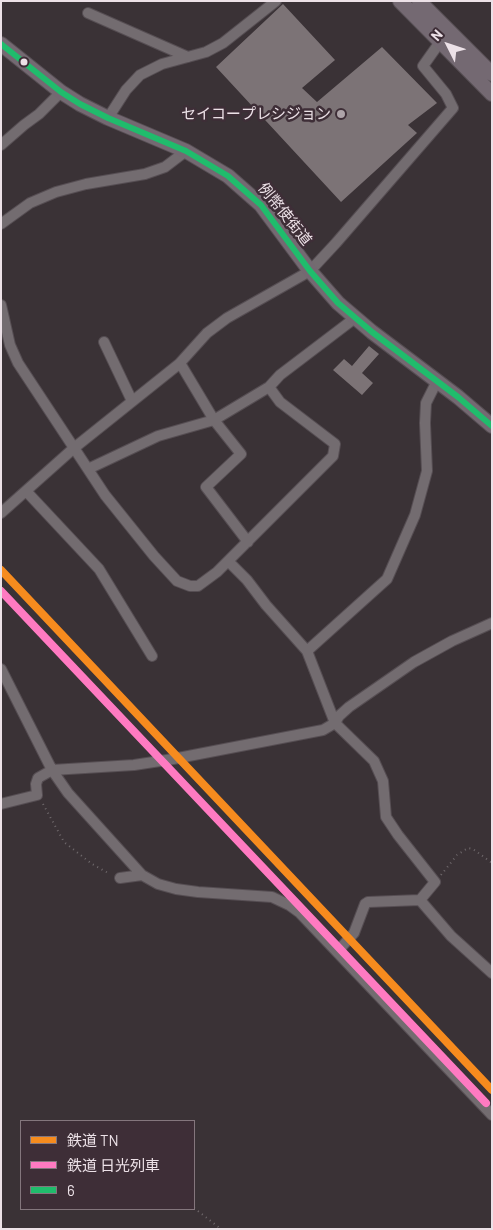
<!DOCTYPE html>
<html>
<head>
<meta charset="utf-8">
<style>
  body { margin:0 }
  #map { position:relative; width:493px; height:1230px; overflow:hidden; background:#3a3236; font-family:Barlow,"Noto Sans JP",sans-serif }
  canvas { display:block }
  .frame { position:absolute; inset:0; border:2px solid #ece1e7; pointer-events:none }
  .legend { position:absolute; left:20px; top:1120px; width:175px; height:90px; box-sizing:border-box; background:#3e2e37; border:1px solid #84767d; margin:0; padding:6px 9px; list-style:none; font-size:15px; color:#ece1e7 }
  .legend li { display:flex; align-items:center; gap:10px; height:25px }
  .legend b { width:25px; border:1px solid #84767d }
  .north { position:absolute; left:423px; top:20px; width:50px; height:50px; -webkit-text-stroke:4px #3e2e37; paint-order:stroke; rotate:311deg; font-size:14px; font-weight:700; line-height:20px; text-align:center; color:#ece1e7 }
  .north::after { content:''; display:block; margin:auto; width:18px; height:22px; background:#ece1e7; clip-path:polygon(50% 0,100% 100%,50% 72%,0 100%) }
</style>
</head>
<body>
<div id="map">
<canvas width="493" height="1230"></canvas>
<div class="frame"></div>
<ul class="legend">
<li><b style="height:6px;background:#f68b1e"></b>鉄道 TN</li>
<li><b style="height:6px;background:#fe7ac1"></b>鉄道 日光列車</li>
<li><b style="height:6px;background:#20bc6c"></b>6</li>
</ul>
<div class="north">N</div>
</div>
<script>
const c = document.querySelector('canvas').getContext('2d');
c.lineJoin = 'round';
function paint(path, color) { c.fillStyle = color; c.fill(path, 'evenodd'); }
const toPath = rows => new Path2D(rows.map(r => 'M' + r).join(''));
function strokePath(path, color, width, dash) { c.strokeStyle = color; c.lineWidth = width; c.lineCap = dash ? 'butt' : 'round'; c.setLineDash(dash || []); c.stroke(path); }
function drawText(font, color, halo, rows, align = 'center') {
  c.font = font + ' Barlow,"Noto Sans JP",sans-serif'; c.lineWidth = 5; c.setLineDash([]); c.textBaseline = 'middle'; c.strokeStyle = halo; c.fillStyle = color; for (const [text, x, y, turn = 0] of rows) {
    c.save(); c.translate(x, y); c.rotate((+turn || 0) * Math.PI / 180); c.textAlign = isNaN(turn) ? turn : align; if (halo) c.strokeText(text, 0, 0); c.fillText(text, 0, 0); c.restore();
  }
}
const building = toPath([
  [283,4,335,60,302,88,317,102,382,47,437,103,408,125,417,133,341,202,216,67],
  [369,346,379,354,362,373,373,383,362,395,333,370,344,359,352,366]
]);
const path = toPath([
  [43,804,64,842,92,864,110,874],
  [441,875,457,855,468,848,473,849,492,863],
  [194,1208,221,1229]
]);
const minor = toPath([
  [88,13,188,57],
  [108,118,126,90,140,75,162,64,206,52,223,43,276,1],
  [1,145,24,125,39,114,61,92],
  [1,224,30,203,56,192,86,184,145,174,165,167,186,151],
  [1,305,10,345,18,363,105,495,154,556,177,581,190,586,198,586,217,572,333,456,335,444,280,402,269,387,280,375,355,318],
  [104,342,132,401],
  [180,363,214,420,241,454,206,487,248,542],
  [88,469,158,436,214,420,269,387],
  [26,491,99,569,152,656],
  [1,513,74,448,179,364,207,333,227,318,310,271,336,243,453,108,446,94,423,66,440,42],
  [307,651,387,579,415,515,427,471,425,423,426,403,437,381],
  [1,669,52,770,68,793,142,875,158,884,176,889,198,892,272,897,289,905,300,913,492,1115],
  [1,804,37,795,36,784,38,778,52,770,134,765,173,759,323,730,335,723,307,651,266,605,247,580,228,561],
  [120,878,142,875],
  [420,900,451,936,492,973],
  [337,952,354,933,365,904,368,902,420,900,435,882,398,835,386,817,383,781,374,761,335,723,339,716,349,707,414,662,452,641,492,623]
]);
const major = toPath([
  [400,1,492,94],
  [419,1,492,74],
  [1,44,61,92,80,104,108,118,186,151,228,176,261,205,310,271,338,303,372,332,458,397,492,426]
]);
const bus1 = toPath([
  [1,44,61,92,80,104,108,118,186,151,228,176,261,205,310,271,338,303,372,332,458,397,492,426]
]);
const rail1 = toPath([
  [1,570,492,1090]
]);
const rail2 = toPath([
  [1,591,486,1103]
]);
const markers = [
  [24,62,4.5,"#ece1e7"],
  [341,114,5,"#aea4a9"]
];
const poiNames = [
  ["セイコープレシジョン",331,114]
];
const streetNames = [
  ["例幣使街道",285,214,51]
];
paint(building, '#7c7376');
strokePath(minor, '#564e53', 12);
strokePath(major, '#564e53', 16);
strokePath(path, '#706a6d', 2, [1, 4]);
strokePath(minor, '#736c70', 10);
strokePath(major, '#746972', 14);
strokePath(bus1, '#20bc6c', 6);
strokePath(rail1, '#f68b1e', 8);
strokePath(rail2, '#fe7ac1', 8);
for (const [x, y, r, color] of markers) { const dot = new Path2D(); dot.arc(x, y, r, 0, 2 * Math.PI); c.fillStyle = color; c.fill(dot); strokePath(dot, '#3e2e37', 2); }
drawText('15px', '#ece1e7', '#3e2e37', poiNames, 'right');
drawText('15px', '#ece1e7', '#3e2e37', streetNames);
</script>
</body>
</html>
